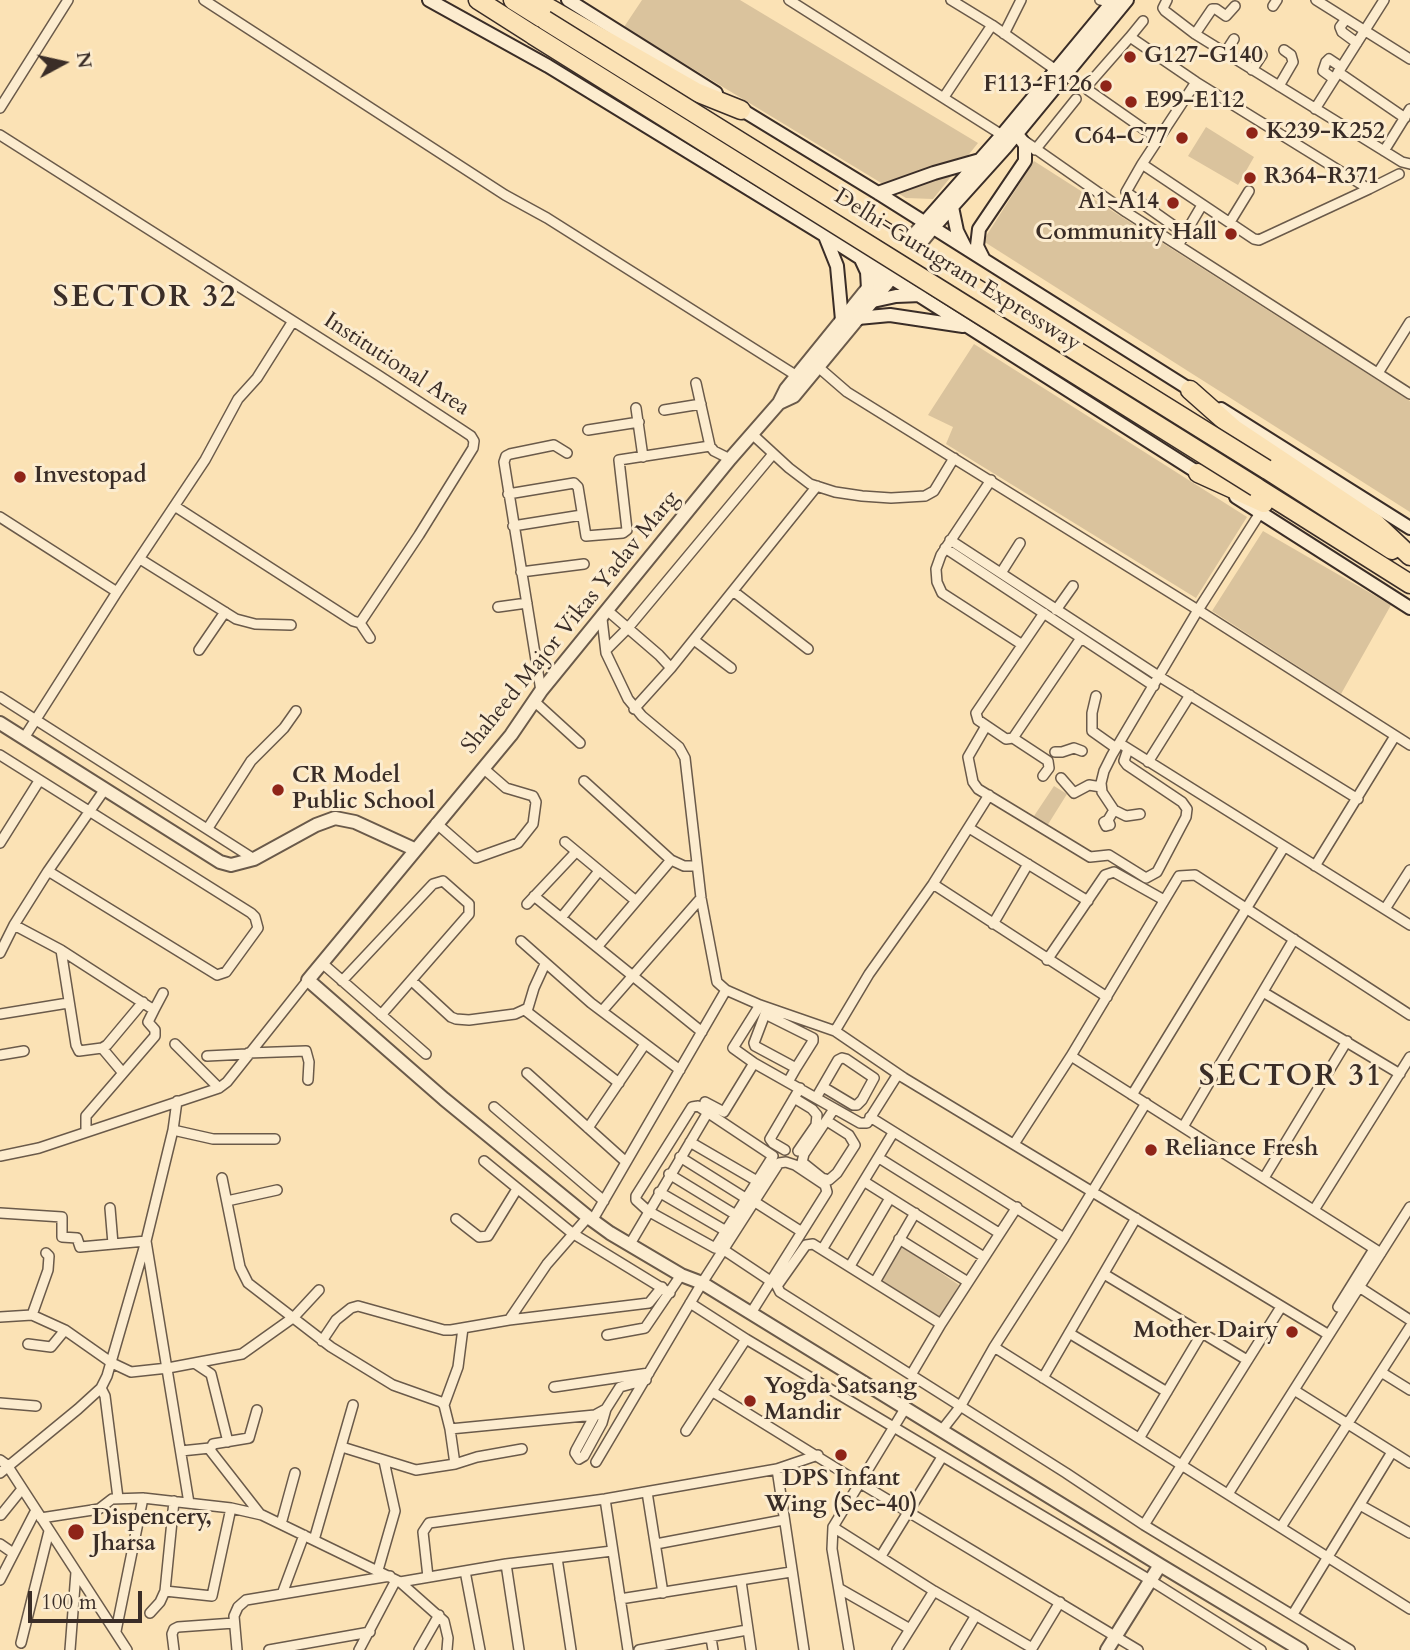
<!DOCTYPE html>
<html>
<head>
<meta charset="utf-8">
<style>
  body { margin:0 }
  #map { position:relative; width:1410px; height:1650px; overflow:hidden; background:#fbe2b5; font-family:Cardo,serif }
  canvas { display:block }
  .north { position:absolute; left:28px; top:28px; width:70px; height:70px; -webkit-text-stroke:5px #fceccf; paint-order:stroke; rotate:82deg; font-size:19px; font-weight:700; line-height:28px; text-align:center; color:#3a2d27 }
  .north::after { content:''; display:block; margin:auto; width:24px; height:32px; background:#3a2d27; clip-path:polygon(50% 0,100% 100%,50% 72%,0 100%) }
  .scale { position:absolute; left:28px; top:1591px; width:114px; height:32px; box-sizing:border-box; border:4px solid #3a2d27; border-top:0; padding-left:9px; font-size:21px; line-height:24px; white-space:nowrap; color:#3a2d27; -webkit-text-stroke:5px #fceccf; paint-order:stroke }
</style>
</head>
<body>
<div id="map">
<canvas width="1410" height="1650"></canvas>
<div class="north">N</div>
<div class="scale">100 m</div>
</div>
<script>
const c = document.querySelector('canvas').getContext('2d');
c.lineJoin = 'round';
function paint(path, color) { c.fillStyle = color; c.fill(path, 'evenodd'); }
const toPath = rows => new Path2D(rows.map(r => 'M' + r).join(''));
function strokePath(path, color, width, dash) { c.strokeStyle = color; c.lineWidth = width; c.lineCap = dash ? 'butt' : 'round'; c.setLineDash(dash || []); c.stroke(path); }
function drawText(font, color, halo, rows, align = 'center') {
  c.font = font + ' Cardo,serif'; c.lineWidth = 6; c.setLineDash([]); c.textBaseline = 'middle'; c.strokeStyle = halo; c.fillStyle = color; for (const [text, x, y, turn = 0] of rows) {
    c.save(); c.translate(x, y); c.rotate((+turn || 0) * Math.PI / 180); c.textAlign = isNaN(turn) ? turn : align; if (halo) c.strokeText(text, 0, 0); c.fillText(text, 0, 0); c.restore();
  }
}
const green = toPath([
  [642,0,740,0,978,143,933,199,906,198,624,27],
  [1206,127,1254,157,1238,185,1188,156],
  [1034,161,1410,401,1410,512,983,241],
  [974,344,1247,517,1196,598,946,444,953,427,928,415],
  [1263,531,1391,605,1341,694,1212,611],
  [1054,786,1067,794,1047,826,1034,816],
  [900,1245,959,1285,939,1318,879,1280]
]);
const minor = toPath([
  [204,0,505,195,547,218,797,376],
  [789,0,1002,135],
  [951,0,992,25,1060,73],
  [1100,0,1112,3],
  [1167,0,1163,8,1165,11,1195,34,1402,162,1410,164],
  [1316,0,1410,59],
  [1273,6,1277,0],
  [1346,19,1340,27,1342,32,1357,43],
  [1004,34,1021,0],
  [1195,34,1212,9,1216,9,1226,16,1235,6],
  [1130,37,1143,21],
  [1225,53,1234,39],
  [1252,70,1262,55],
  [1338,72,1405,118],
  [1334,79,1323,71,1326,62,1329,59,1341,67],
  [1196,82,1369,189,1259,240,1254,239,1142,164,1196,82],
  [1279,86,1293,62,1291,55,1284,50],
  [944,97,992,25],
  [0,108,68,0],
  [1315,109,1384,0],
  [0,135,378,375,462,430,471,436,474,441,473,448,419,535,360,623,353,621,176,507],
  [1158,139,1088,90,1087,86,1130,37,1196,82],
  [1023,140,1126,212,1410,394],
  [1035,150,1076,99],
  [1384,151,1410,109],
  [1142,164,1126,192,1174,226],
  [1369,189,1399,174],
  [1230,222,1249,191],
  [1179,244,1202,205],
  [817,366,847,392,1198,610,1410,745],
  [1378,373,1410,322],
  [696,383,710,446,714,451,730,459],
  [636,408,643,457],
  [664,410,701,404],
  [588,430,639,422],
  [752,434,789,468,810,484,835,492,862,496,891,498,925,496,934,491,954,458],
  [991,480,941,555,936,569,937,582,942,593,1021,644],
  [508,494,574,483,578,487,586,536,623,533,627,530,619,460,710,446],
  [0,517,117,592],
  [513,526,582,515],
  [950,540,1160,677,1358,799],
  [945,548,1154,686],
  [140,559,236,619,255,624,291,625],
  [521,572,584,564],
  [1001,573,1020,543],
  [733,591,808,649],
  [498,607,527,603],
  [1056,610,1073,586],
  [608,611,659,655,671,668],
  [1044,613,976,713,978,720,1006,739,1013,738,1081,638],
  [602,619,606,653,628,699,642,716,679,747,685,758,701,898,717,982,726,990,760,1005,835,1031,904,1078,1329,1335],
  [360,623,370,638],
  [694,640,731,668],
  [199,650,225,612],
  [606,650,628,628,773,454],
  [541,691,504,462,506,456,510,454,554,445,567,453],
  [1096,696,1092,713,1092,731,1116,748],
  [0,697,254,859],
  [534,701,580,743],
  [634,709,671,668,817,486],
  [986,726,968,757,973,782,978,789,1090,857,1109,855,1146,878,1157,872,1186,817,1187,809,1182,802,1127,765,1124,761,1128,749],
  [24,738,117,592,205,460,238,399,257,378,293,321],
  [1013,738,1048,761,1049,768,1043,776],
  [1124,746,1410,925],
  [1055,752,1062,752,1074,748,1082,751],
  [0,755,251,913,255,917,258,928,226,972,217,975,48,871],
  [1148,762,1190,695],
  [1061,778,1074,793,1089,785,1101,787],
  [584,781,671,860,684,866,697,866],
  [1140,814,1126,816,1114,810,1102,792,1101,783,1104,771,1112,755,1198,610,1260,513],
  [1108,820,1110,825,1106,826,1104,822,1108,820,1114,810],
  [436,823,476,858,518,843,533,824,536,802,533,796,506,788,483,768],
  [208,828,251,761,284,728,296,711],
  [969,828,1088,901],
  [565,842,636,901],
  [0,843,39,781],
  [1315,866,1395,736],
  [933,884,1107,997],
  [534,896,702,1032],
  [527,904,576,852],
  [1385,909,1410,870],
  [561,918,599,871],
  [993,924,1028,864],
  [14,925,61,950,154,1010,163,993],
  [521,941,591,1003,680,1070],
  [597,947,671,860],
  [61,950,76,1045,79,1051,102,1048,107,1045,143,1002],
  [0,953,14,925,48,871,105,789],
  [1047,960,1105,875,1114,872,1164,900],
  [322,963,426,1054],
  [342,981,433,884,443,881,469,904,469,914,381,1015],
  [412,981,451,1017,456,1019,469,1020,515,1014,528,1008,534,988,545,964],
  [1263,992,1400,1074],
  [760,1005,733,1048,754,1063,860,1123,867,1123,898,1074],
  [526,1011,619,1083],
  [602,1011,701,898],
  [0,1014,68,1003],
  [835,1031,869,974,933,884,989,795],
  [175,1044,219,1088],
  [102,1048,123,1073],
  [248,1053,306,1051,309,1062,308,1080],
  [0,1055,24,1051],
  [207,1056,247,1054],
  [1071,1056,1381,1253],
  [527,1073,626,1162],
  [788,1082,796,1068,813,1041,813,1038,765,1014,754,1043,755,1046,796,1068],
  [1132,1095,1284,847],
  [794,1098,812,1109,817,1115,816,1125,798,1151],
  [816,1098,838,1060,842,1058,846,1059,874,1078,862,1100,857,1105,853,1105,823,1087],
  [705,1102,724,1112,754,1063],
  [698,1106,773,1156,715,1248,648,1211,636,1200,636,1196,692,1107,698,1106],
  [494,1107,604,1201],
  [870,1117,1064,1238],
  [827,1121,849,1135,855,1145,837,1173,829,1180,822,1178,802,1162,804,1154,834,1109],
  [1183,1127,1294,939],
  [588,1128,645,1044],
  [173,1130,213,1139,275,1139],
  [86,1131,86,1116,155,1036,155,1030,148,1022,154,1010],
  [690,1142,757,1181],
  [1014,1144,1071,1056,1179,876,1195,875,1410,1015],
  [785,1150,773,1143,770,1139,800,1088],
  [0,1156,39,1148,219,1088,227,1082,308,980],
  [680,1157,747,1199],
  [879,1158,999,1233],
  [484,1161,572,1233,670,1293],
  [669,1174,736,1215],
  [222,1178,240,1267,248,1283,331,1347,393,1385,441,1402,444,1405,450,1429,595,1415,606,1409,620,1387,646,1380],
  [1264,1178,1347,1041],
  [865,1182,984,1257],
  [659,1192,726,1231],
  [227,1201,277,1190],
  [755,1202,802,1232],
  [110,1208,113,1244],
  [1314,1210,1410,1057],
  [0,1213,62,1217,62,1237,77,1238,80,1247,146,1241,189,1503],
  [456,1219,479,1237,488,1236,517,1189],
  [592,1221,726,990],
  [899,1239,968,1282],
  [630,1244,708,1112],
  [823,1248,893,1133],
  [724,1250,772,1282],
  [850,1266,890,1198],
  [1104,1274,1247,1360],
  [875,1282,915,1213],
  [1359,1287,1410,1320],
  [690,1303,746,1339,1150,1580,1261,1650],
  [1338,1307,1374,1249],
  [32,1315,48,1270,49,1256,46,1253],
  [0,1317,32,1315,65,1330,112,1363,131,1372,168,1368,242,1354,294,1317,319,1290],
  [509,1320,547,1264,588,1217],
  [941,1324,813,1244,806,1245,777,1286,780,1292,1066,1473,1144,1525,1350,1650],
  [1069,1333,1167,1392],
  [607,1335,645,1328,681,1275],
  [322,1341,336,1320,351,1308,358,1306,444,1330,451,1330,509,1320,649,1303,662,1287],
  [28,1344,51,1347,65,1330],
  [994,1347,1410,1609],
  [196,1364,211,1374,228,1442],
  [1381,1372,1410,1390],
  [911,1375,941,1324,1017,1207],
  [1043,1378,1136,1218],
  [554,1387,649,1373],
  [101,1388,105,1396,118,1498],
  [1294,1390,1410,1463],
  [713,1392,860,1483,1138,1650],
  [0,1403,36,1406],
  [444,1405,458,1367,463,1328],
  [257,1410,249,1438,213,1444,210,1450,260,1514],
  [595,1415,576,1450,575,1453,579,1459,584,1456,602,1423,606,1409],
  [450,1429,455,1464,477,1457,522,1449],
  [942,1430,960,1407,994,1347,1064,1238,1146,1103],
  [686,1431,746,1339],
  [1140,1437,1202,1333],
  [342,1447,416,1470,455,1464],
  [181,1451,210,1448],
  [0,1460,7,1465,127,1650],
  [596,1462,702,1283,779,1163,786,1162,795,1165,825,1185,827,1192,751,1313],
  [777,1469,804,1650],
  [0,1473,78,1409,101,1388,107,1376,146,1241,173,1130,177,1101],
  [647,1492,663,1593],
  [1228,1494,1410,1207],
  [605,1499,628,1650],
  [1360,1505,1410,1533],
  [1,1515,22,1489],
  [41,1518,99,1509,112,1499,143,1498,231,1508,262,1515,400,1582,444,1621,448,1638,447,1650],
  [281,1524,295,1473],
  [1144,1525,1281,1307],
  [833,1527,934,1591,1032,1648],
  [1281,1527,1410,1327],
  [314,1540,353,1405],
  [0,1544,13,1553],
  [656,1544,783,1520],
  [881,1556,942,1457],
  [557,1558,571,1650],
  [506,1564,519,1650],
  [378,1570,395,1511,384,1461],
  [465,1571,480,1650],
  [428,1577,423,1532,429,1523,605,1499,777,1469,818,1455],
  [0,1580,36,1510],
  [741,1581,751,1650],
  [400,1582,506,1564,612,1551],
  [840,1589,910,1629],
  [165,1591,212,1596,231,1508],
  [282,1594,304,1535],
  [620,1599,791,1572],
  [150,1613,160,1602,165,1591,174,1501],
  [1293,1614,1392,1452],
  [116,1631,143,1498],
  [711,1638,713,1650],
  [21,1643,49,1531],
  [70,1650,76,1572],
  [174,1650,172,1634,174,1629,178,1627,234,1623],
  [237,1650,234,1616,238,1607,246,1600,390,1576],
  [269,1650,370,1632],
  [359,1650,396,1580],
  [419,1650,439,1615],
  [639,1650,747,1630],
  [849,1650,832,1549,833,1527,906,1407],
  [897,1650,934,1591],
  [955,1650,976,1615],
  [1031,1650,1060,1602]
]);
const tertiary = toPath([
  [925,222,863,294,786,389,779,403,730,459,541,691,511,735,308,980,444,1099,588,1217,610,1233,681,1275,702,1283,1160,1565,1301,1650],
  [779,403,794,396,933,228],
  [0,723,220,862,231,865,254,859,316,825,335,818,355,822,414,849],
  [1107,1650,1160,1565]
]);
const secondary = toPath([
  [429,0,548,66,824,235,1203,476],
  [568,0,716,93],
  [734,105,878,193,1197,394],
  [878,193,934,173,980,160],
  [952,207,957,231,965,247],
  [925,222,1002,135,1114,0],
  [933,228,1006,147,1127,0],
  [825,236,837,266,842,320],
  [860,257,867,272,868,289],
  [983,258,977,246,979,229,1025,161,1025,145,1017,134],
  [873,301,896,296,921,295],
  [858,318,890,315,963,326],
  [1221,409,1410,528],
  [1236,497,1410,608]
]);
const motorway = toPath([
  [478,0,533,35],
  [513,0,545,20],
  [535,0,696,92,741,110],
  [1190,390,1234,429,1375,523,1410,556],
  [1266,469,1392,550],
  [1198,473,1264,503],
  [1256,487,1410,584]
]);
const motorwayBridge = toPath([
  [545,20,1266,469],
  [533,35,1256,487]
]);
const markers = [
  [1130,57,7,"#8f2418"],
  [1106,86,7,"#8f2418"],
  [1131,102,7,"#8f2418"],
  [1252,133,7,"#8f2418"],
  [1182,138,7,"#8f2418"],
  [1250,178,7,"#8f2418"],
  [1173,203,7,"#8f2418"],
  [1231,234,7,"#8f2418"],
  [20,477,7,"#8f2418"],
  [278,790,7,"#8f2418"],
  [1151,1150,7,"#8f2418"],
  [1292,1332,7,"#8f2418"],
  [750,1401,7,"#8f2418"],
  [841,1455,7,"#8f2418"],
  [76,1532,9,"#8f2418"]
];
const poiNames = [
  ["G127-G140",1144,57],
  ["F113-F126",1092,86,"right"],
  ["E99-E112",1145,102],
  ["K239-K252",1266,133],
  ["C64-C77",1168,138,"right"],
  ["R364-R371",1264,178],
  ["A1-A14",1159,203,"right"],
  ["Community Hall",1217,234,"right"],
  ["Investopad",34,477],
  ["CR Model",292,777],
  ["Public School",292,803],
  ["Reliance Fresh",1165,1150],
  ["Mother Dairy",1278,1332,"right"],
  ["Yogda Satsang",764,1388],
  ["Mandir",764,1414],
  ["DPS Infant",841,1480,"center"],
  ["Wing (Sec-40)",841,1506,"center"],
  ["Dispencery,",92,1519],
  ["Jharsa",92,1545]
];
const streetNames = [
  ["Delhi-Gurugram Expressway",957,271,32],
  ["Institutional Area",396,365,33],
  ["Shaheed Major Vikas Yadav Marg",571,623,-51]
];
const districtNames = [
  ["SECTOR 32",145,299],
  ["SECTOR 31",1291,1078]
];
paint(green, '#dac39d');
strokePath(minor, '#6a5a4a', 12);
strokePath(tertiary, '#6a5a4a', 16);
strokePath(secondary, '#3a2d27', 16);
strokePath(motorway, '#3a2d27', 21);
strokePath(minor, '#fceccf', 9);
strokePath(tertiary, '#fceccf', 12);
strokePath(secondary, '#fceccf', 12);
strokePath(motorway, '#fbe2b5', 18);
strokePath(motorwayBridge, '#3a2d27', 21, []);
strokePath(motorwayBridge, '#fbe2b5', 18);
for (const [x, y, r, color] of markers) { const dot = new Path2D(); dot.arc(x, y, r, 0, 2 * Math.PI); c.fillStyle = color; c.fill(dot); strokePath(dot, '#fceccf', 2.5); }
drawText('bold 23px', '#3a2d27', '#fceccf', poiNames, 'left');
drawText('23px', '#3a2d27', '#fceccf', streetNames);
c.letterSpacing = '2px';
drawText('bold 30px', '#3a2d27', '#fceccf', districtNames);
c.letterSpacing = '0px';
</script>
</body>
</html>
